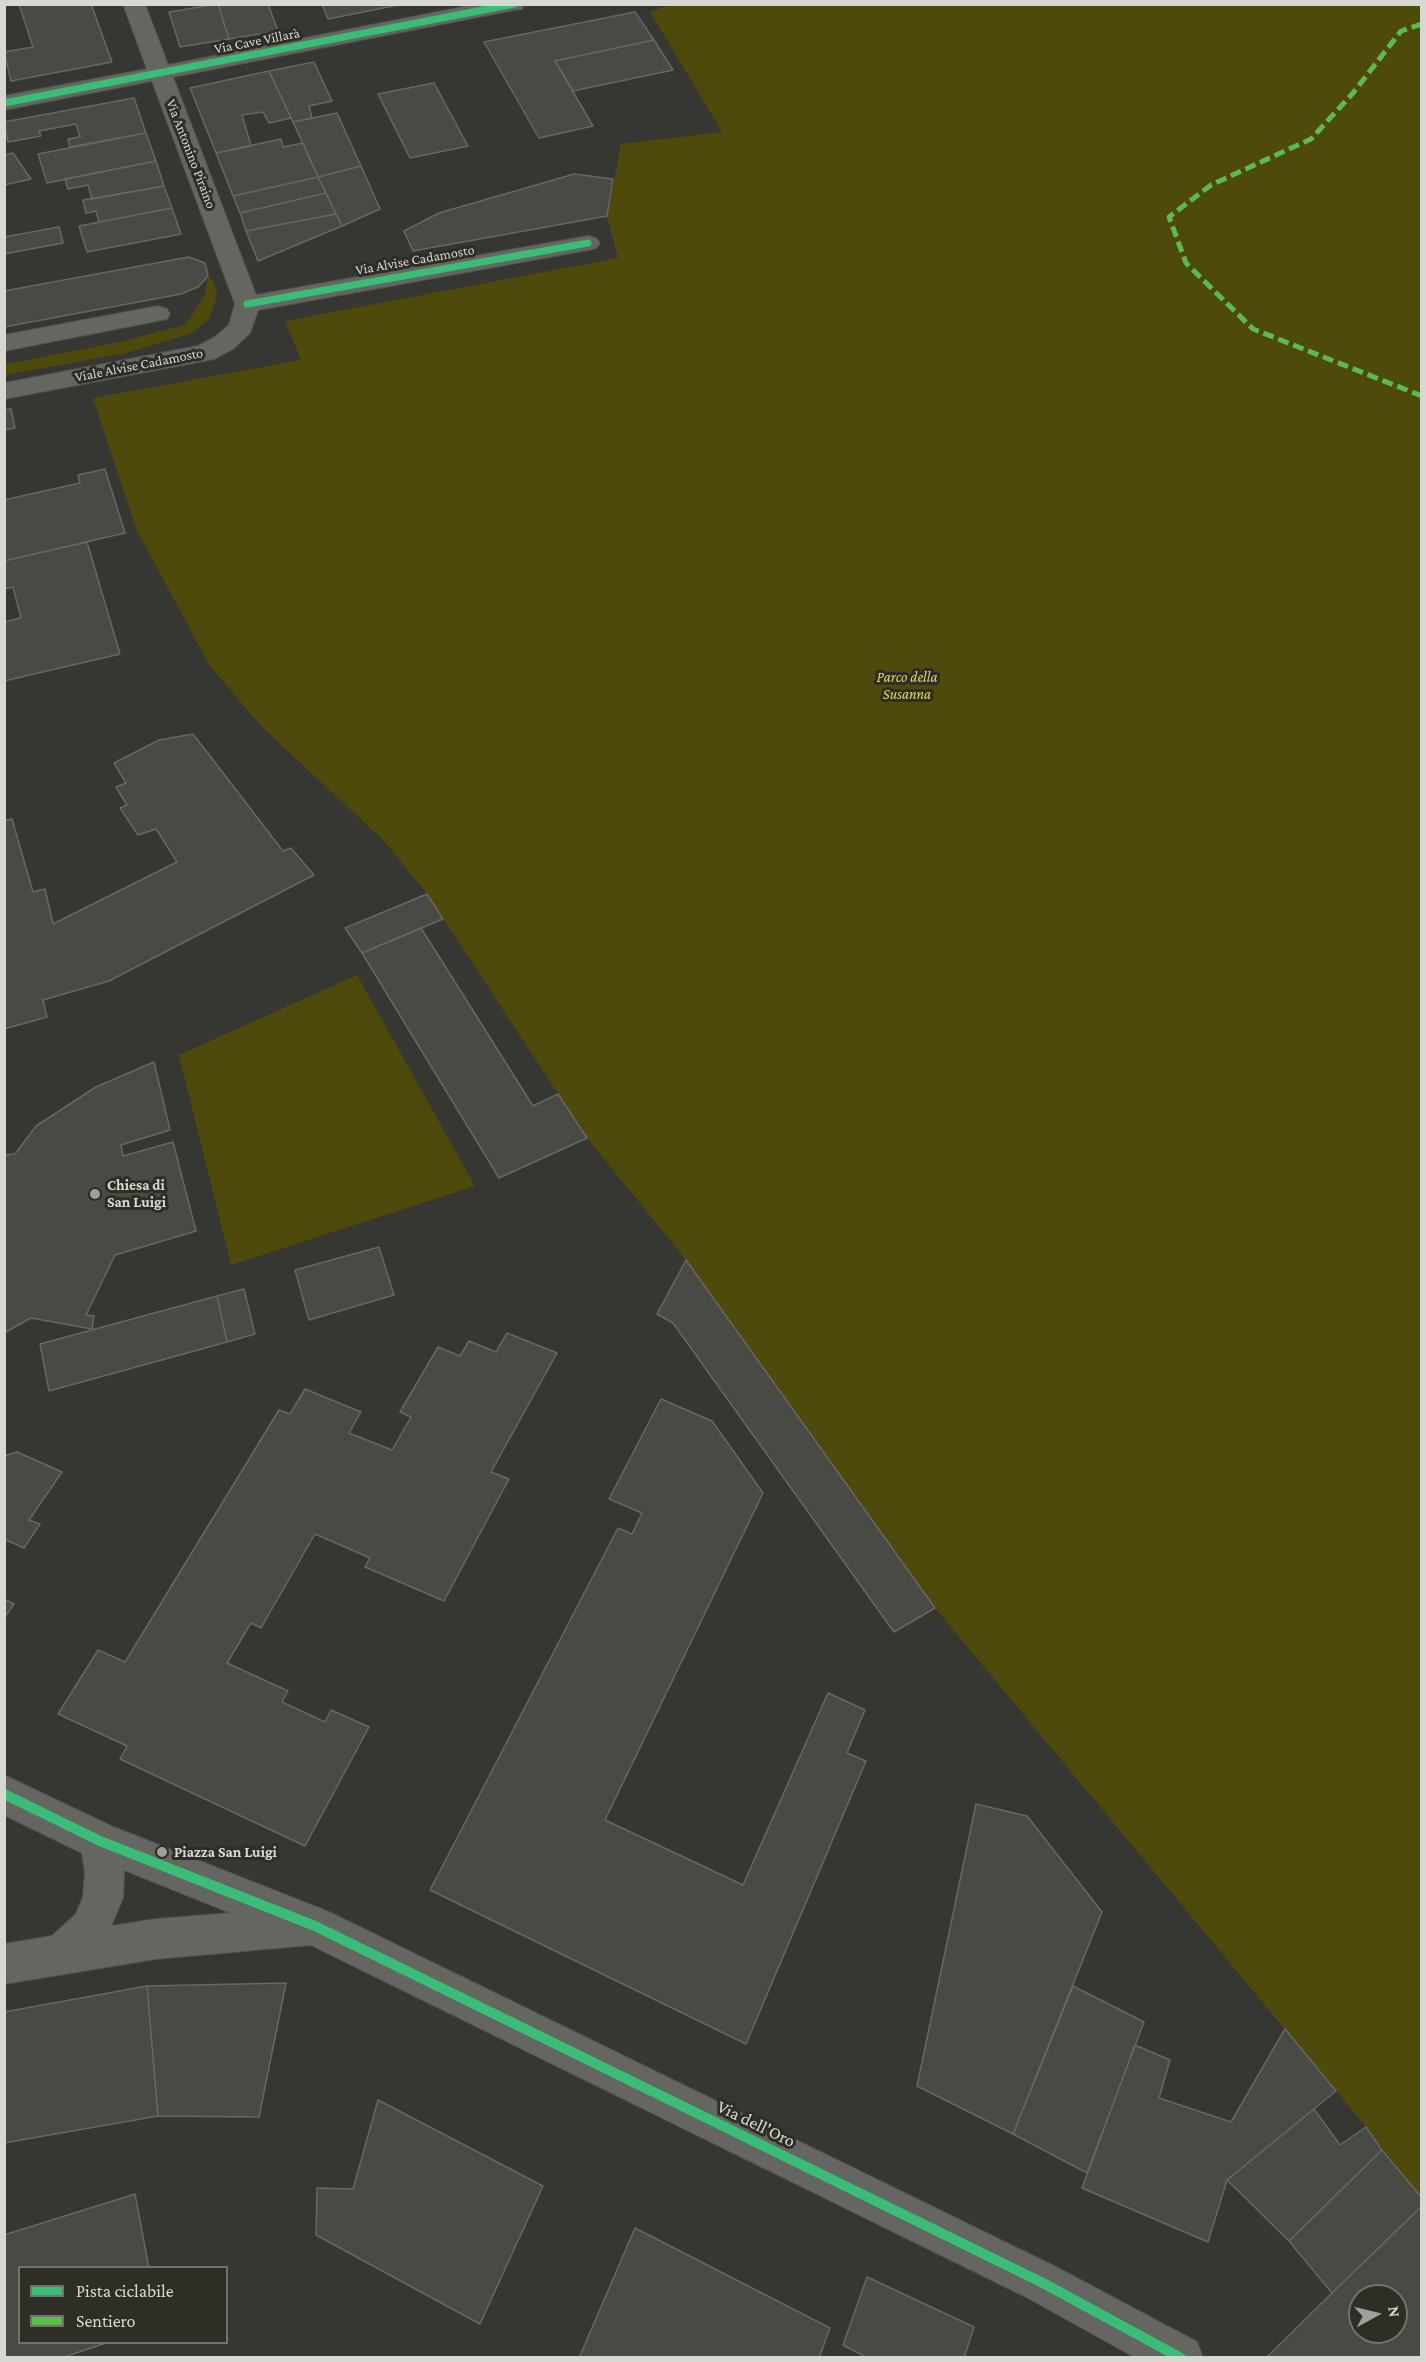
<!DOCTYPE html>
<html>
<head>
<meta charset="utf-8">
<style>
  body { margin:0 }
  #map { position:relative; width:1426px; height:2362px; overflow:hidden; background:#363632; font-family:"Crimson Pro",serif }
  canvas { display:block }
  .frame { position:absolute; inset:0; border:6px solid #d8d8d3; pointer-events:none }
  .legend { position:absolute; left:18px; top:2266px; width:210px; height:78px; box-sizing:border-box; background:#2e2d26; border:2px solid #72716b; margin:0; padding:8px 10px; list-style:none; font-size:18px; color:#d8d8d3 }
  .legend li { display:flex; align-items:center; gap:12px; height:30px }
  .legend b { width:30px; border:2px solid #72716b }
  .north { position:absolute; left:1348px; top:2284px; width:60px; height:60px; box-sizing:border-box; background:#2e2d26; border:2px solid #72716b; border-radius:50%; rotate:82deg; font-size:16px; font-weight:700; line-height:24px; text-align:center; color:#d8d8d3 }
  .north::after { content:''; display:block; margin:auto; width:21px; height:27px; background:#9f9f9b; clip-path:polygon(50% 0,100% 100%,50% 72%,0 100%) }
</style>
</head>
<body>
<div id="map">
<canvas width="1426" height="2362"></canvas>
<div class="frame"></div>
<ul class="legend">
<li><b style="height:8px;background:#3abd76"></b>Pista ciclabile</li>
<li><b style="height:8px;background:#5cbc4b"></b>Sentiero</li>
</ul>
<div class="north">N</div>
</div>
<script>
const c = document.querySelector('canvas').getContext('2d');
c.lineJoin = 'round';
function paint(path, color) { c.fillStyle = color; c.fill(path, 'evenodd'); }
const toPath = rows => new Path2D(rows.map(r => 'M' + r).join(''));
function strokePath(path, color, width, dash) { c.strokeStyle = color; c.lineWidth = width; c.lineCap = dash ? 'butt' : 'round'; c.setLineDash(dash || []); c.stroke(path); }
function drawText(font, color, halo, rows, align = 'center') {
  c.font = font + ' "Crimson Pro",serif'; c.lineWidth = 6; c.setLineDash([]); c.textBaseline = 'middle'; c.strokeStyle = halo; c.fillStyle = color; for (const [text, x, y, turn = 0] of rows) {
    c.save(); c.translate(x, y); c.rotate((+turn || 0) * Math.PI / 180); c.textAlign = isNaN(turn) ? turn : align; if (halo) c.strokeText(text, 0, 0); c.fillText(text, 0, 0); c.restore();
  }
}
const green = toPath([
  [669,5,1421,5,1421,2198,1366,2127,935,1608,686,1260,587,1138,427,894,384,841,262,727,210,666,137,531,93,398,301,360,285,321,618,258,607,216,621,144,722,132,650,12],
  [208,276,213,281,217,292,215,303,209,319,190,334,126,353,5,375,5,364,120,342,184,325,191,317,205,294],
  [357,975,475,1186,231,1265,179,1055]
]);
const building = toPath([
  [19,4,91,4,112,62,11,81,4,52,33,47,19,4],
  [218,4,229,39,180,47,169,12,218,4],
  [218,4,268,4,278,31,229,39,218,4],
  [322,4,403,4,328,19,322,4],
  [635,12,654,40,555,61,593,126,539,138,484,42,635,12],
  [654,40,673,70,573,91,555,61,654,40],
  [314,62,332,101,309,106,312,118,293,122,269,71,314,62],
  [269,71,291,118,269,123,263,112,242,115,251,146,216,153,190,88,269,71],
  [434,83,468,146,410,158,378,94,434,83],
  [134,98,146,133,70,147,68,139,80,137,76,124,39,131,41,136,8,142,4,122,134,98],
  [337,113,361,166,318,177,293,122,337,113],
  [146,133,156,161,47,183,38,154,146,133],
  [281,139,283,147,303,143,318,177,233,196,216,153,281,139],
  [13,153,31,179,4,185,4,155,13,153],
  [156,161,164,186,92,199,88,185,68,189,65,179,156,161],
  [361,166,380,209,342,226,318,177,361,166],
  [574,174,613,179,607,216,413,251,404,231,439,213,574,174],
  [318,177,326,193,240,213,233,196,318,177],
  [164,186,172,208,99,222,96,211,86,213,83,200,164,186],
  [326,193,336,214,246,231,240,213,326,193],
  [172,208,181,234,87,252,79,226,172,208],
  [336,214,342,226,258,261,246,231,336,214],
  [59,227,63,243,4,254,4,237,59,227],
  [189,257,205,263,208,276,198,287,181,294,4,327,4,291,189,257],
  [11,409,15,428,4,430,4,410,11,409],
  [105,469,125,533,4,561,4,500,80,483,78,475,105,469],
  [87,542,120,654,4,681,4,622,21,618,13,587,4,589,4,561,87,542],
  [193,734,283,851,291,848,314,875,109,981,43,1000,47,1017,4,1029,4,821,12,819,33,892,45,889,53,924,177,862,156,829,138,835,120,808,127,805,116,787,126,783,114,763,159,740,193,734],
  [427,894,443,919,362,953,345,928,427,894],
  [421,928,533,1106,558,1094,587,1138,499,1178,362,953,421,928],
  [154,1062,170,1130,121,1145,123,1156,173,1142,196,1231,115,1255,86,1315,94,1316,92,1329,31,1318,4,1333,4,1155,15,1154,36,1126,96,1087,154,1062],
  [379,1247,394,1295,309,1320,295,1270,379,1247],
  [686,1260,935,1608,894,1632,673,1323,657,1314,686,1260],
  [244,1289,255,1334,227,1342,217,1296,244,1289],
  [217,1296,227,1342,49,1391,40,1344,217,1296],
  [507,1333,557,1353,491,1472,509,1479,444,1601,365,1567,370,1558,315,1534,261,1628,251,1623,227,1663,288,1691,282,1702,325,1722,331,1710,369,1727,305,1846,120,1759,127,1746,58,1714,98,1650,125,1662,279,1410,290,1414,305,1389,361,1412,349,1433,392,1450,411,1417,400,1412,438,1347,460,1356,469,1341,496,1352,507,1333],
  [661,1399,712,1421,763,1493,605,1820,743,1885,828,1693,865,1710,847,1753,866,1761,746,2044,430,1890,618,1528,632,1534,642,1513,609,1499,661,1399],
  [17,1452,62,1472,29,1520,40,1524,24,1548,4,1539,4,1456,17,1452],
  [4,1599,14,1604,4,1618,4,1599],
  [976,1804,1027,1816,1102,1912,1013,2134,917,2086,976,1804],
  [286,1983,259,2117,158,2116,147,1986,286,1983],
  [147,1986,158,2116,4,2143,4,2012,147,1986],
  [1073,1986,1144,2022,1087,2173,1013,2134,1073,1986],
  [1285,2029,1336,2091,1227,2180,1208,2242,1082,2188,1135,2045,1170,2060,1159,2098,1231,2122,1285,2029],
  [378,2100,543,2186,480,2324,316,2235,317,2188,353,2189,378,2100],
  [1314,2109,1340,2145,1366,2127,1382,2150,1289,2241,1227,2180,1314,2109],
  [1382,2150,1422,2198,1422,2206,1332,2293,1289,2241,1382,2150],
  [135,2194,149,2268,20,2268,20,2342,109,2342,61,2358,4,2358,4,2235,135,2194],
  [1422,2206,1422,2358,1266,2358,1332,2293,1422,2206],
  [1360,2296,1396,2296,1396,2332,1360,2332,1360,2296],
  [635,2228,830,2328,819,2358,579,2358,635,2228],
  [867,2277,974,2327,964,2358,868,2358,843,2345,867,2277]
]);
const minor = toPath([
  [123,4,145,4,168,65,478,4,524,4,522,9,514,10,173,77,256,295,588,236,596,238,600,243,596,248,588,250,258,310,250,333,233,349,214,359,4,399,4,383,198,346,215,337,229,325,235,304,152,81,4,110,4,96,147,69,123,4],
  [158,306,167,309,170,314,167,319,4,351,4,335,158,306],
  [4,1775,111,1826,329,1912,1058,2268,1197,2342,1203,2358,1136,2358,1028,2298,311,1945,156,1959,4,1984,4,1944,52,1936,76,1914,83,1897,85,1873,82,1853,4,1815,4,1775],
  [124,1870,231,1913,156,1919,111,1926,123,1898,124,1870]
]);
const quiet = toPath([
  [1422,24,1401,31,1353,93,1311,139,1211,185,1169,217,1186,263,1253,329,1422,396]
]);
const cyclewayFar1 = toPath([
  [4,103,514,4],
  [247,304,588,243]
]);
const cycleway = toPath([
  [4,1794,100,1841,315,1926,1043,2283,1181,2358]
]);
const markers = [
  [95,1194,6,"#9f9f9b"],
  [162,1852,6,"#9f9f9b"]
];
const farStreetnames = [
  ["Via Cave Villarà",257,41,-11],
  ["Via Antonino Piraino",191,154,69],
  ["Via Alvise Cadamosto",415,260,-10],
  ["Viale Alvise Cadamosto",139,365,-11]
];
const parkNames = [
  ["Parco della",907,677],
  ["Susanna",907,694]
];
const poiNames = [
  ["Chiesa di",107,1185],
  ["San Luigi",107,1202],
  ["Piazza San Luigi",174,1852]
];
const nearStreetnames = [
  ["Via dell'Oro",756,2124,26]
];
paint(green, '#4e4a0b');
paint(building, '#4a4a45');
strokePath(building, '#676764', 1.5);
strokePath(minor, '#52524f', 2);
paint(minor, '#656562');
strokePath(quiet, '#5cbc4b', 5, [11, 5]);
strokePath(cyclewayFar1, '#3abd76', 7);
strokePath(cycleway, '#3abd76', 10);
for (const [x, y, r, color] of markers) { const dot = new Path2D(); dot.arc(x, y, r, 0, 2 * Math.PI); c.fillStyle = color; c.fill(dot); strokePath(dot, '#2e2d26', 2); }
drawText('14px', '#d8d8d3', '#2e2d26', farStreetnames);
drawText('italic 15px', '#e2d854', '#2e2d26', parkNames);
drawText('bold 15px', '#d8d8d3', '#2e2d26', poiNames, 'left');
drawText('18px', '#d8d8d3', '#2e2d26', nearStreetnames);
</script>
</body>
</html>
